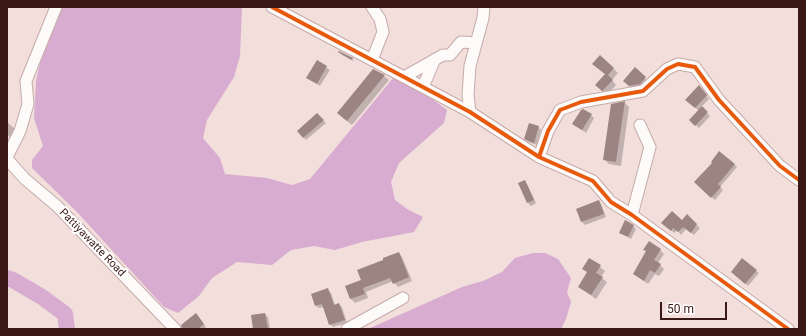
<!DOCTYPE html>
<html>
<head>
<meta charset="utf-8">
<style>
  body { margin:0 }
  #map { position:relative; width:806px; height:336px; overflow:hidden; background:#f2dedb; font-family:Roboto,sans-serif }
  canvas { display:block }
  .frame { position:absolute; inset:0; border:8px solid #3a1815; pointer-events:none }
  .scale { position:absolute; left:660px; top:302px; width:67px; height:18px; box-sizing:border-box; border:2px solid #3a1815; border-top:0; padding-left:5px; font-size:12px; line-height:14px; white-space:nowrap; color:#3a1815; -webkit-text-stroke:3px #fff; paint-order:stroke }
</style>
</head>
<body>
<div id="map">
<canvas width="806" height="336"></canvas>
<div class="frame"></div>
<div class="scale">50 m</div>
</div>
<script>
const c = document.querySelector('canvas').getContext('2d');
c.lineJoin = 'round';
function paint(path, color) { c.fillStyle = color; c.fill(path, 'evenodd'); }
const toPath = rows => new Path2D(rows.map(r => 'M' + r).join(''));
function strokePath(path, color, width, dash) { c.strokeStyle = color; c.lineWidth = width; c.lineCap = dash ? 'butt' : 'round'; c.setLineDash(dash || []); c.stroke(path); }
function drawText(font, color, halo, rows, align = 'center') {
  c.font = font + ' Roboto,sans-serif'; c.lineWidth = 4; c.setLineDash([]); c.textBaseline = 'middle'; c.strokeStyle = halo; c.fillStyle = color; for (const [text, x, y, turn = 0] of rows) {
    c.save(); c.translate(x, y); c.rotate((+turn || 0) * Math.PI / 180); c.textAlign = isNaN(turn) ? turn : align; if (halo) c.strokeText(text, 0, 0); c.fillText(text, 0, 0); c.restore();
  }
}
const water = toPath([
  [63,7,242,7,240,56,234,77,207,120,203,138,220,158,225,174,267,178,292,185,310,179,394,77,421,91,447,110,444,123,399,163,391,182,395,200,407,209,423,217,414,232,362,242,335,250,314,246,291,250,272,265,237,262,212,278,199,296,178,313,164,307,77,212,32,168,32,160,43,146,34,118,36,81,40,63],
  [533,253,545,253,558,259,571,278,567,292,571,302,566,319,561,329,368,329,462,287,483,281,502,272,515,258]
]);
const shadow = toPath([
  [339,52,352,59,355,62,342,55],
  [600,56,618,73,612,80,616,85,607,95,601,90,606,75,598,68],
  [317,61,330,70,320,86,308,78],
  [635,69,648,81,643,87,633,89,624,81],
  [384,76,389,80,352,125,343,118],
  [702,89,709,99,701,107,710,116,699,128,690,120,699,111,687,100],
  [624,102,629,107,621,166,609,164,604,159],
  [317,114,326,123,306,140,298,131],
  [591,115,594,118,586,133,573,124],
  [7,122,15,129,10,137,7,135],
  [538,127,541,130,537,145,528,142,525,139],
  [734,164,737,167,720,187,723,190,715,200,695,182],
  [524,181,527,184,536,203,531,206,528,203,519,183],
  [598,201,601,204,606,217,585,225,582,222,577,209],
  [687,216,700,228,694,235,686,229,681,235,677,230,674,233,663,222,682,221],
  [633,226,636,229,631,239,620,232],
  [660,250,664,254,658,263,664,269,659,276,655,274,648,284,634,274,647,252],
  [399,253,402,257,412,281,398,287,393,281,366,292,368,298,355,303,351,299,346,286,362,280],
  [590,259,605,271,601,277,607,282,596,299,579,287,588,273],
  [756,271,759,273,748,286,735,274],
  [328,290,331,293,335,305,339,304,342,307,347,323,333,327,330,324,324,307,319,308,316,306],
  [265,314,268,317,270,329,254,329],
  [199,318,206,327,204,329,184,329]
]);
const river = toPath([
  [7,278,13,280,42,297,65,314,67,329]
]);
const building = toPath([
  [339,51,353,58,352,60,338,52],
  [600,55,614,68,608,75,613,80,602,91,595,85,605,74,592,64],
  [317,60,327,66,317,84,306,78],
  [635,67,646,77,640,84,629,86,623,81],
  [373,69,385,75,347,121,337,113],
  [699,85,707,95,695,108,685,100],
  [625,101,616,162,603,160,611,104],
  [702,106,708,112,695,126,689,120],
  [583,109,592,114,582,130,572,124,581,110],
  [317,113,324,120,303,138,297,131],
  [529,123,539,126,534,143,524,139],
  [719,151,735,164,718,184,721,187,711,198,694,182,712,163,711,162],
  [525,180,534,200,527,203,518,183],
  [599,200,604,214,581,222,576,209],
  [672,211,682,220,687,214,697,224,691,233,683,227,678,232,673,228,671,231,661,223],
  [625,220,634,225,628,237,619,233],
  [649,241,661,249,654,260,661,264,655,273,650,270,644,281,633,274,646,251,643,250],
  [399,252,409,277,393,284,390,278,363,288,365,294,350,299,345,286,361,280,357,270,383,260,383,258],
  [589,258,601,265,596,273,603,277,591,295,578,287,587,272,582,269],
  [742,258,757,270,745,284,731,272],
  [328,288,334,305,339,303,345,320,329,325,322,304,315,306,311,294],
  [196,313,204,324,198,329,182,329,181,325],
  [265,313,268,329,253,329,251,315]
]);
const minor = toPath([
  [272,7,470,112,539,157,593,181,611,202,632,215,788,329],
  [372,7,380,19,383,32,372,60],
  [404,77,443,55,450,55,461,42,476,43],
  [423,87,435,59],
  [470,112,468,95,470,66,483,18,484,7],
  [7,157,20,131,28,104,26,81,56,7],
  [539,157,548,131,560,110,581,102,643,91,667,69,678,64,695,67,719,100,780,166,799,180],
  [7,159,25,179,57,206,175,329],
  [632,215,650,147,640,125],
  [347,329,403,298]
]);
const cycleway = toPath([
  [272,7,470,112,539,157,593,181,611,202,632,215,788,329],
  [539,157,548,131,560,110,581,102,643,91,667,69,678,64,695,67,719,100,780,166,799,180]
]);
const streetNames = [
  ["Pattiyawatte Road",92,243,46]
];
paint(water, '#d8abd0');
paint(shadow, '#0003');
strokePath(river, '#d8abd0', 16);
paint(building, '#9b8482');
strokePath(minor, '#c4aba8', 13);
strokePath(minor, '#fdfafa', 11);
strokePath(cycleway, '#e8590c', 4);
drawText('11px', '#3a1815', '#fff', streetNames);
</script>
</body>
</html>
